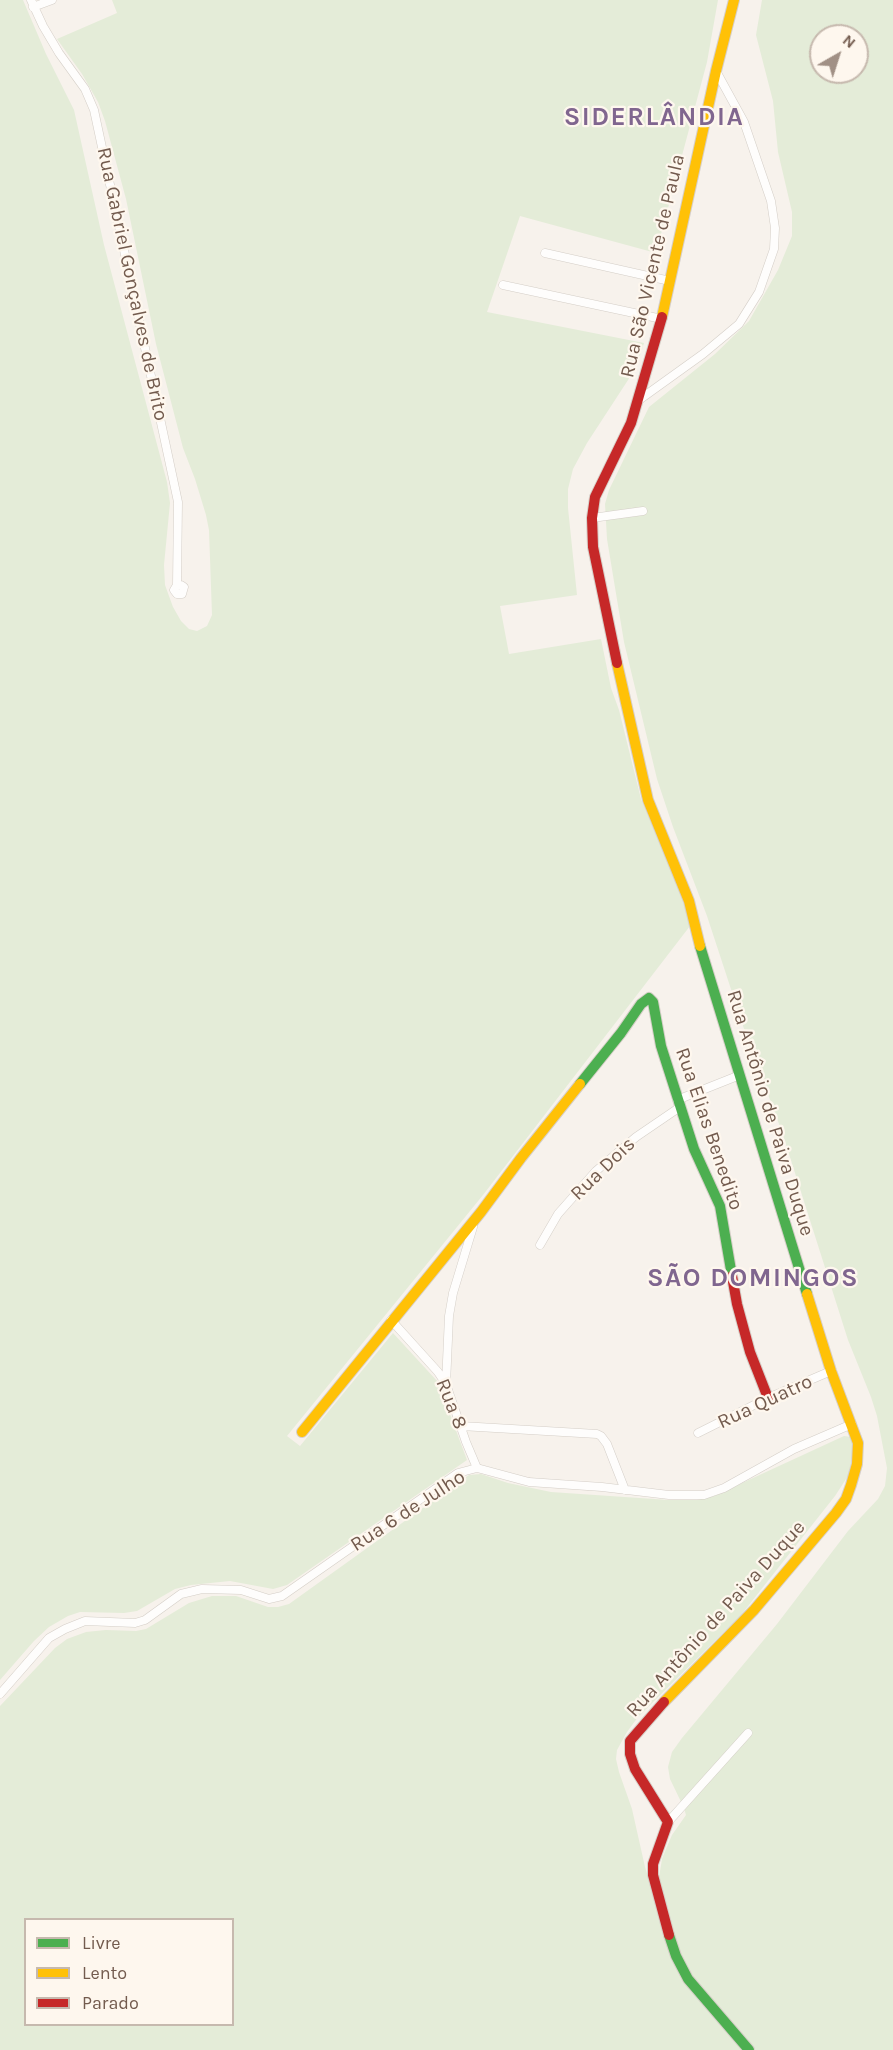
<!DOCTYPE html>
<html>
<head>
<meta charset="utf-8">
<style>
  body { margin:0 }
  #map { position:relative; width:893px; height:2050px; overflow:hidden; background:#f7f2ec; font-family:Karla,sans-serif }
  canvas { display:block }
  .legend { position:absolute; left:24px; top:1918px; width:210px; height:108px; box-sizing:border-box; background:#fef7ee; border:2px solid #c6b9ae; margin:0; padding:8px 10px; list-style:none; font-size:18px; color:#735b4e }
  .legend li { display:flex; align-items:center; gap:12px; height:30px }
  .legend b { width:30px; border:2px solid #c6b9ae }
  .north { position:absolute; left:809px; top:24px; width:60px; height:60px; box-sizing:border-box; background:#fef7ee; border:2px solid #c6b9ae; border-radius:50%; rotate:39deg; font-size:16px; font-weight:700; line-height:24px; text-align:center; color:#735b4e }
  .north::after { content:''; display:block; margin:auto; width:21px; height:27px; background:#a19085; clip-path:polygon(50% 0,100% 100%,50% 72%,0 100%) }
</style>
</head>
<body>
<div id="map">
<canvas width="893" height="2050"></canvas>
<ul class="legend">
<li><b style="height:8px;background:#4caf50"></b>Livre</li>
<li><b style="height:8px;background:#ffc107"></b>Lento</li>
<li><b style="height:8px;background:#c62828"></b>Parado</li>
</ul>
<div class="north">N</div>
</div>
<script>
const c = document.querySelector('canvas').getContext('2d');
c.lineJoin = 'round';
function paint(path, color) { c.fillStyle = color; c.fill(path, 'evenodd'); }
const toPath = rows => new Path2D(rows.map(r => 'M' + r).join(''));
function strokePath(path, color, width, dash) { c.strokeStyle = color; c.lineWidth = width; c.lineCap = dash ? 'butt' : 'round'; c.setLineDash(dash || []); c.stroke(path); }
function drawText(font, color, halo, rows, align = 'center') {
  c.font = font + ' Karla,sans-serif'; c.lineWidth = 4.5; c.setLineDash([]); c.textBaseline = 'middle'; c.strokeStyle = halo; c.fillStyle = color; for (const [text, x, y, turn = 0] of rows) {
    c.save(); c.translate(x, y); c.rotate((+turn || 0) * Math.PI / 180); c.textAlign = isNaN(turn) ? turn : align; if (halo) c.strokeText(text, 0, 0); c.fillText(text, 0, 0); c.restore();
  }
}
const green = toPath([
  [0,0,23,0,46,54,74,110,104,245,167,482,170,503,164,565,165,585,173,607,181,621,189,629,197,631,207,626,212,615,209,530,206,515,195,479,183,448,156,344,126,199,105,121,98,102,82,74,57,39,117,13,112,0,718,0,707,62,656,253,520,216,487,312,644,343,638,361,630,377,587,443,573,469,568,489,568,508,577,595,500,606,509,654,601,639,611,688,619,710,641,799,680,891,690,926,483,1195,287,1436,300,1446,393,1333,438,1382,467,1460,287,1585,273,1589,230,1581,191,1585,175,1589,137,1611,124,1613,80,1612,68,1616,49,1627,34,1641,0,1680],
  [762,0,893,0,893,2050,753,2050,685,1968,679,1953,659,1877,662,1859,666,1849,672,1835,686,1815,684,1808,670,1779,668,1767,672,1752,682,1738,777,1624,848,1531,878,1499,885,1486,887,1468,877,1416,871,1397,848,1340,782,1132,747,1038,707,916,673,827,657,779,624,642,607,539,605,504,609,490,649,407,715,354,749,321,778,270,792,236,792,212,778,152,773,101,756,35],
  [821,36,857,36,857,72,821,72],
  [844,1436,851,1437,855,1445,848,1476,835,1496,741,1615,638,1717,627,1732,617,1750,616,1759,619,1772,632,1809,645,1867,672,1952,744,2050,0,2050,0,1706,55,1648,67,1639,86,1632,106,1630,136,1631,146,1629,189,1603,212,1596,236,1596,268,1607,278,1607,289,1604,469,1475,481,1474,508,1483,551,1492,669,1500,697,1500,714,1496],
  [26,1920,232,1920,232,2024,26,2024]
]);
const street = toPath([
  [31,0,43,26,59,53,85,89,94,110,178,502,177,585,174,590,177,594,182,594,184,587,181,585,177,585],
  [33,7,52,0],
  [545,253,670,281],
  [503,285,662,319],
  [639,400,703,354,739,324,759,292,774,249,775,228,771,201,744,122,716,71],
  [592,518,643,511],
  [677,1100,740,1075],
  [540,1245,558,1214,596,1171,636,1137,680,1107],
  [391,1320,438,1372,446,1384,466,1442,477,1468],
  [446,1384,449,1316,453,1293,473,1227],
  [461,1426,597,1434,601,1436,607,1444,625,1490],
  [698,1433,768,1398,831,1371],
  [0,1694,49,1638,65,1629,85,1621,135,1623,145,1620,181,1594,202,1589,241,1590,269,1599,282,1596,458,1473,477,1468,529,1482,602,1487,669,1495,704,1495,724,1488,794,1449,852,1424],
  [668,1822,748,1733]
]);
const fast = toPath([
  [700,946,807,1294],
  [580,1084,621,1033,641,1004,649,998,653,1002,661,1046,694,1149,720,1206,732,1276],
  [669,1935,676,1956,688,1979,749,2050]
]);
const slow = toPath([
  [662,317,716,71,734,0],
  [617,663,648,800,689,901,700,946],
  [302,1432,481,1212,521,1158,580,1084],
  [664,1702,754,1610,836,1513,846,1499,851,1485,857,1464,858,1443,831,1371,807,1294]
]);
const jam = toPath([
  [617,663,593,547,592,518,595,497,631,423,662,317],
  [732,1276,737,1304,750,1352,768,1398],
  [664,1702,630,1741,630,1754,635,1769,668,1822,653,1864,653,1875,669,1935]
]);
const streetNames = [
  ["Rua São Vicente de Paula",653,266,-77],
  ["Rua Gabriel Gonçalves de Brito",132,284,78],
  ["Rua Antônio de Paiva Duque",770,1113,73],
  ["Rua Elias Benedito",709,1129,71],
  ["Rua Dois",603,1169,-44],
  ["Rua Quatro",765,1402,-25],
  ["Rua 8",451,1404,68],
  ["Rua 6 de Julho",408,1511,-33],
  ["Rua Antônio de Paiva Duque",716,1619,-48]
];
const districtNames = [
  ["SIDERLÂNDIA",654,118],
  ["SÃO DOMINGOS",753,1279]
];
paint(green, '#e4ecd8');
strokePath(street, '#d4cec7', 9);
strokePath(fast, '#d6cfc8', 12);
strokePath(slow, '#d6cfc8', 12);
strokePath(jam, '#d6cfc8', 12);
strokePath(street, '#fefdfc', 8);
strokePath(fast, '#4caf50', 10);
strokePath(slow, '#ffc107', 10);
strokePath(jam, '#c62828', 10);
drawText('20px', '#735b4e', '#fef7ee', streetNames);
c.letterSpacing = '1.5px';
drawText('bold 26px', '#80668f', '#fef7ee', districtNames);
c.letterSpacing = '0px';
</script>
</body>
</html>
